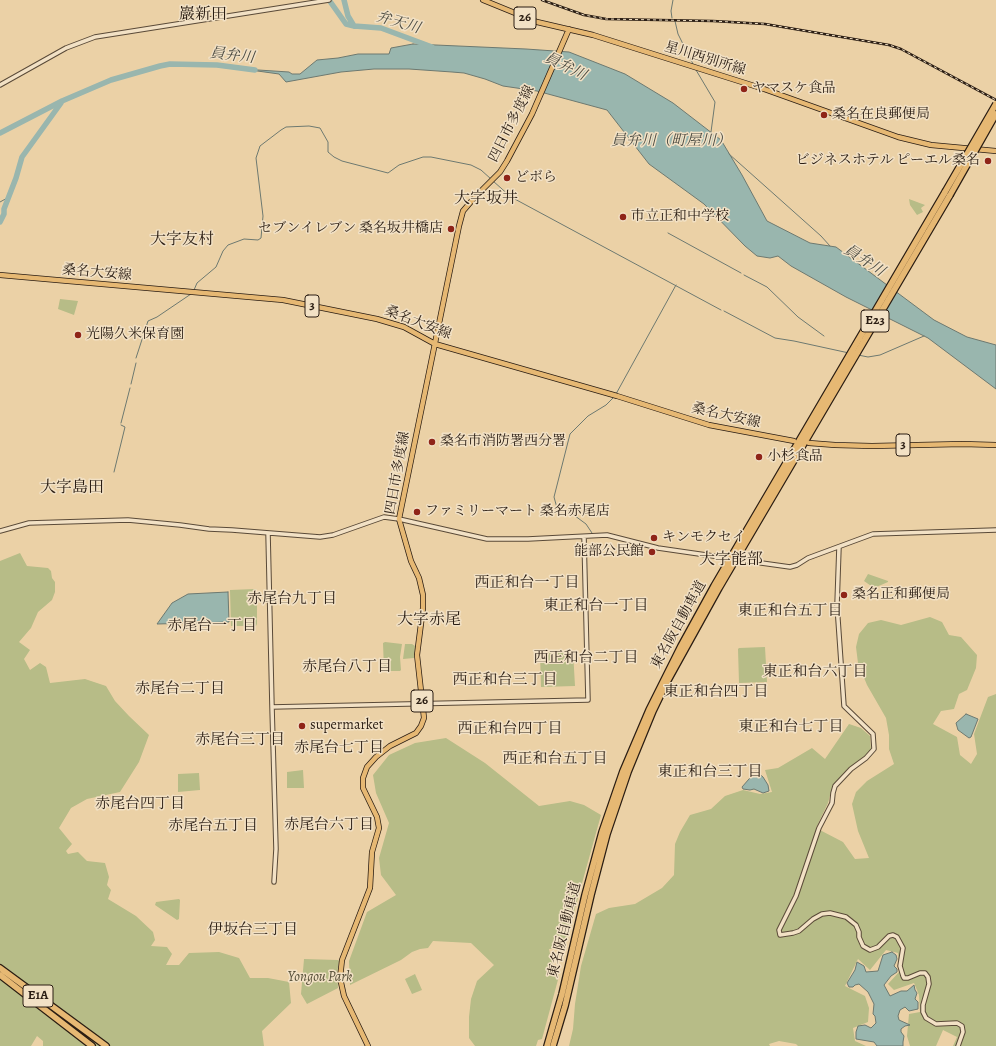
<!DOCTYPE html>
<html>
<head>
<meta charset="utf-8">
<style>
  body { margin:0 }
  canvas { display:block; background:#ebd1a6 }
</style>
</head>
<body>
<canvas width="996" height="1046"></canvas>
<script>
const c = document.querySelector('canvas').getContext('2d');
c.lineJoin = 'round';
function paint(path, color) { c.fillStyle = color; c.fill(path, 'evenodd'); }
const toPath = rows => new Path2D(rows.map(r => 'M' + r).join(''));
function strokePath(path, color, width, dash) { c.strokeStyle = color; c.lineWidth = width; c.lineCap = dash ? 'butt' : 'round'; c.setLineDash(dash || []); c.stroke(path); }
function drawText(font, color, halo, rows, align = 'center') {
  c.font = font + ' Alegreya,"Noto Serif JP",serif'; c.lineWidth = 3; c.setLineDash([]); c.textBaseline = 'middle'; c.strokeStyle = halo; c.fillStyle = color; for (const [text, x, y, turn = 0] of rows) {
    c.save(); c.translate(x, y); c.rotate((+turn || 0) * Math.PI / 180); c.textAlign = isNaN(turn) ? turn : align; if (halo) c.strokeText(text, 0, 0); c.fillText(text, 0, 0); c.restore();
  }
}
const green = toPath([
  [909,199,925,205,921,208,923,212,917,215,910,205],
  [60,299,78,301,74,315,58,309],
  [20,553,27,566,48,568,51,571,52,578,55,582,55,592,52,600,38,612,31,628,19,642,30,650,24,659,30,670,40,663,46,667,50,683,85,679,106,686,115,701,129,716,149,735,139,762,120,792,87,799,71,808,59,828,72,844,66,851,68,854,78,852,87,861,105,863,109,877,107,885,111,890,108,899,136,916,153,932,155,940,151,946,167,947,172,954,166,965,179,965,189,953,219,952,239,958,250,978,268,978,289,982,291,1003,262,1031,264,1046,43,1046,43,1041,37,1036,31,1046,0,1046,0,561],
  [868,574,888,581,888,582,874,588,864,581],
  [255,589,257,590,257,624,256,626,231,626,230,590],
  [930,617,942,622,949,635,961,637,977,655,976,668,967,690,959,694,954,709,941,711,933,724,957,737,960,755,971,764,977,754,974,734,988,697,996,694,996,1046,953,1046,957,1037,943,1030,936,1046,910,1046,907,1036,909,1014,920,1012,919,995,914,983,894,990,888,984,899,972,898,953,886,950,870,970,858,959,845,986,865,996,869,1008,868,1022,853,1028,855,1041,866,1046,798,1046,796,1044,779,1041,769,1044,770,1046,569,1046,573,1029,575,1004,581,966,596,914,609,908,635,904,662,888,674,875,675,844,680,832,690,815,711,809,725,796,743,790,760,794,772,792,765,770,778,768,812,748,825,759,849,724,861,728,870,736,871,751,849,768,832,788,828,803,816,828,843,842,855,859,869,858,858,831,852,804,856,792,867,781,894,764,889,749,889,735,886,718,867,685,858,663,856,647,859,634,868,623,881,620,901,625],
  [385,642,402,644,400,657,401,670,400,671,385,671,384,670,383,643],
  [405,644,412,644,415,646,414,658,403,659],
  [765,647,767,682,739,683,738,649,739,648],
  [573,651,575,686,541,687,540,653],
  [446,738,485,763,539,806,570,801,584,805,601,815,564,948,549,949,552,963,559,976,542,1039,538,1040,536,1046,475,1046,469,1038,469,1017,471,999,477,981,494,965,471,943,433,941,428,948,420,949,412,952,401,960,350,985,349,961,367,912,396,895,381,875,379,858,389,823,376,793,373,775,389,755,415,743],
  [303,770,304,788,287,788,287,772],
  [199,773,200,790,178,792,178,774],
  [179,899,180,900,179,919,177,920,155,905,156,902],
  [304,959,338,960,339,961,337,974,338,988,307,1004,301,994],
  [415,974,422,990,412,994,405,979]
]);
const water = toPath([
  [413,44,526,49,569,52,625,74,673,103,721,140,742,175,767,221,810,243,836,247,934,320,967,337,996,345,996,389,928,338,846,297,791,266,778,256,770,258,757,256,745,246,704,204,649,164,607,110,537,91,503,86,485,79,464,73,452,72,409,69,374,69,341,72,286,82,279,74,243,69,289,72,292,74,300,74,317,60,338,58,358,54,389,54,391,48,413,44],
  [228,592,229,622,157,624,172,603,188,594,228,592],
  [966,714,978,719,971,737,969,738,958,730,956,723,966,714],
  [756,771,763,777,768,785,769,791,763,793,754,789,750,790,743,789,742,787,756,771],
  [892,952,896,955,897,959,894,966,897,969,897,972,891,976,884,985,890,996,901,991,907,991,914,985,915,990,917,993,915,999,918,1002,918,1009,909,1011,905,1007,900,1010,898,1016,899,1020,910,1025,905,1026,901,1029,901,1032,904,1036,903,1042,903,1046,877,1046,874,1042,856,1039,856,1032,858,1026,865,1025,871,1028,876,1023,875,1016,873,1014,874,1004,868,992,859,984,855,985,853,987,849,987,847,983,855,970,857,962,864,966,866,972,878,971,883,955,892,952]
]);
const stream = toPath([
  [672,18,671,11,673,0],
  [675,21,678,34,693,64],
  [696,70,715,102,711,132],
  [729,154,821,236,830,246],
  [493,181,511,197,721,310],
  [0,202,9,197],
  [668,233,741,273],
  [744,275,767,287,798,317,824,336],
  [194,290,197,283,216,267,223,251,228,245,244,239,258,240,261,238,263,216,256,158,260,146,281,130,286,127,309,126,320,128,328,142,328,152,334,157,342,161,388,173,399,165,423,157,431,157,471,165,481,170,491,179],
  [724,311,775,338,794,341,849,353],
  [858,355,868,357,880,355,924,336],
  [136,358,148,321,157,317,191,294],
  [131,384,136,363],
  [616,394,676,285],
  [121,423,130,388],
  [114,472,125,427,121,425],
  [592,533,586,524,567,510,557,508,554,497,570,434,588,416,606,405,614,397]
]);
const river = toPath([
  [329,0,346,24,354,26,381,28,432,47],
  [344,0,348,16,354,26],
  [0,133,62,101,111,80,160,66,170,64,217,65,255,70],
  [0,222,4,214,4,209,16,178,22,157,61,103]
]);
const minor = toPath([
  [0,85,66,48,95,37,329,0],
  [0,531,29,523,128,520,180,525,209,529,232,530,320,537,333,535,384,517,399,519,487,539,528,539,607,535,658,548,727,558],
  [268,533,272,707,588,700,584,537],
  [839,547,837,605,844,706,873,734,874,749,866,758,851,769,835,786,833,793,832,803,819,828,796,896,779,930,780,935,793,933,799,931,813,919,822,914,830,913,846,917,856,925,859,932,859,937,863,946,870,950,878,947,889,936,893,935,897,937,903,948,900,966,903,976,904,978,908,978,920,973,925,973,928,977,929,984,923,1005,923,1012,926,1018,936,1024,957,1023,962,1026,963,1032,958,1046],
  [740,560,790,567,797,565,808,558,873,534,996,530],
  [272,707,276,849,274,882]
]);
const major = toPath([
  [483,0,537,22,593,35,764,89,898,137,931,145,996,151],
  [0,275,283,300,377,319,404,327,435,344,617,396,709,425,794,441],
  [809,443,835,445,872,446,963,444,996,445],
  [368,1046,344,996,340,978,342,960,370,888,372,852,379,828,377,817,363,788,363,778,367,767,376,757,390,746,416,733,421,726,424,718,417,655,423,608,423,595,419,578,411,561,399,519,459,226,463,211,475,197,500,172,507,161,532,114,569,29]
]);
const highway = toPath([
  [0,968,106,1046],
  [0,975,92,1046],
  [547,1046,562,994,585,895,602,832,623,771,649,710,681,646,714,586,945,192],
  [553,1046,565,1006,591,895,607,834,628,772,653,711,667,682,719,588,950,195]
]);
const rail = toPath([
  [542,0,584,15,606,19,713,21,765,24,889,45,901,49,996,100]
]);
const highwayBridge = toPath([
  [945,192,996,104],
  [950,195,996,114]
]);
const markers = [
  [744,89,4,"#8f2418"],
  [824,115,4,"#8f2418"],
  [988,161,4,"#8f2418"],
  [507,178,4,"#8f2418"],
  [623,217,4,"#8f2418"],
  [451,229,4,"#8f2418"],
  [78,335,4,"#8f2418"],
  [432,442,4,"#8f2418"],
  [759,457,4,"#8f2418"],
  [417,512,4,"#8f2418"],
  [654,538,4,"#8f2418"],
  [652,552,4,"#8f2418"],
  [844,595,4,"#8f2418"],
  [302,726,4,"#8f2418"]
];
const shields = [
  [525,18,22],
  [312,306,14],
  [875,321,28],
  [903,445,14],
  [422,701,22],
  [38,996,30]
];
const shieldNames = [
  ["26",525,18],
  ["3",312,306],
  ["E23",875,321],
  ["3",903,445],
  ["26",422,701],
  ["E1A",38,996]
];
const streetNames = [
  ["星川西別所線",705,59,17],
  ["四日市多度線",512,124,-63],
  ["桑名大安線",97,273,5],
  ["桑名大安線",418,323,21],
  ["桑名大安線",726,416,13],
  ["四日市多度線",398,473,-80],
  ["東名阪自動車道",679,625,-61],
  ["東名阪自動車道",565,930,-76]
];
const poiNames = [
  ["ヤマスケ食品",752,89],
  ["桑名在良郵便局",832,115],
  ["ビジネスホテル ピーエル桑名",980,161,"right"],
  ["どボら",515,178],
  ["市立正和中学校",631,217],
  ["セブンイレブン 桑名坂井橋店",443,229,"right"],
  ["光陽久米保育園",86,335],
  ["桑名市消防署西分署",440,442],
  ["小杉食品",767,457],
  ["ファミリーマート 桑名赤尾店",425,512],
  ["キンモクセイ",662,538],
  ["能部公民館",644,552,"right"],
  ["桑名正和郵便局",852,595],
  ["supermarket",310,726]
];
const parkNames = [
  ["Yongou Park",320,978]
];
const waterNames = [
  ["弁天川",398,23,16],
  ["員弁川",232,56,7],
  ["員弁川",565,67,26],
  ["員弁川（町屋川）",671,141],
  ["員弁川",864,261,33]
];
const neighbourhoodNames = [
  ["西正和台一丁目",527,583],
  ["赤尾台九丁目",292,599],
  ["東正和台一丁目",596,606],
  ["東正和台五丁目",790,611],
  ["赤尾台一丁目",212,626],
  ["西正和台二丁目",586,658],
  ["赤尾台八丁目",347,667],
  ["東正和台六丁目",815,672],
  ["西正和台三丁目",505,680],
  ["赤尾台二丁目",180,689],
  ["東正和台四丁目",716,692],
  ["東正和台七丁目",791,727],
  ["西正和台四丁目",510,729],
  ["赤尾台三丁目",240,740],
  ["赤尾台七丁目",339,748],
  ["西正和台五丁目",555,759],
  ["東正和台三丁目",710,772],
  ["赤尾台四丁目",140,804],
  ["赤尾台六丁目",329,825],
  ["赤尾台五丁目",213,826],
  ["伊坂台三丁目",253,930]
];
const quarterNames = [
  ["巖新田",203,15],
  ["大字坂井",486,199],
  ["大字友村",182,240],
  ["大字島田",72,488],
  ["大字能部",731,560],
  ["大字赤尾",429,620]
];
paint(green, '#b7bc87');
paint(water, '#99b6ae');
strokePath(water, '#6d7970', 1);
strokePath(stream, '#6d7970', 1);
strokePath(river, '#99b6ae', 5.5);
strokePath(minor, '#5a4a38', 5.5);
strokePath(major, '#2a1d13', 6);
strokePath(highway, '#2a1d13', 8);
strokePath(minor, '#f2e1c5', 3.5);
strokePath(major, '#e6b873', 4.5);
strokePath(highway, '#e6b873', 5.5);
strokePath(rail, '#2a1d13', 2.5);
strokePath(rail, '#f2e1c5', 1, [3]);
strokePath(highwayBridge, '#2a1d13', 8, []);
strokePath(highwayBridge, '#e6b873', 5.5);
for (const [x, y, r, color] of markers) { const dot = new Path2D(); dot.arc(x, y, r, 0, 2 * Math.PI); c.fillStyle = color; c.fill(dot); strokePath(dot, '#f2e1c5', 1.5); }
for (const [x, y, w] of shields) { const box = new Path2D(); box.roundRect(x - w / 2, y - 11, w, 22, 3); c.fillStyle = '#f2e1c5'; c.fill(box); strokePath(box, '#2a1d13', 1); }
drawText('bold 13px', '#2a1d13', null, shieldNames);
drawText('14px', '#2a1d13', '#f2e1c5', streetNames);
drawText('14px', '#2a1d13', '#f2e1c5', poiNames, 'left');
drawText('italic 14px', '#544d36', '#f2e1c5', parkNames);
drawText('italic 15px', '#4b4b42', '#f2e1c5', waterNames);
drawText('15px', '#2a1d13', '#f2e1c5', neighbourhoodNames);
drawText('16px', '#2a1d13', '#f2e1c5', quarterNames);
</script>
</body>
</html>
